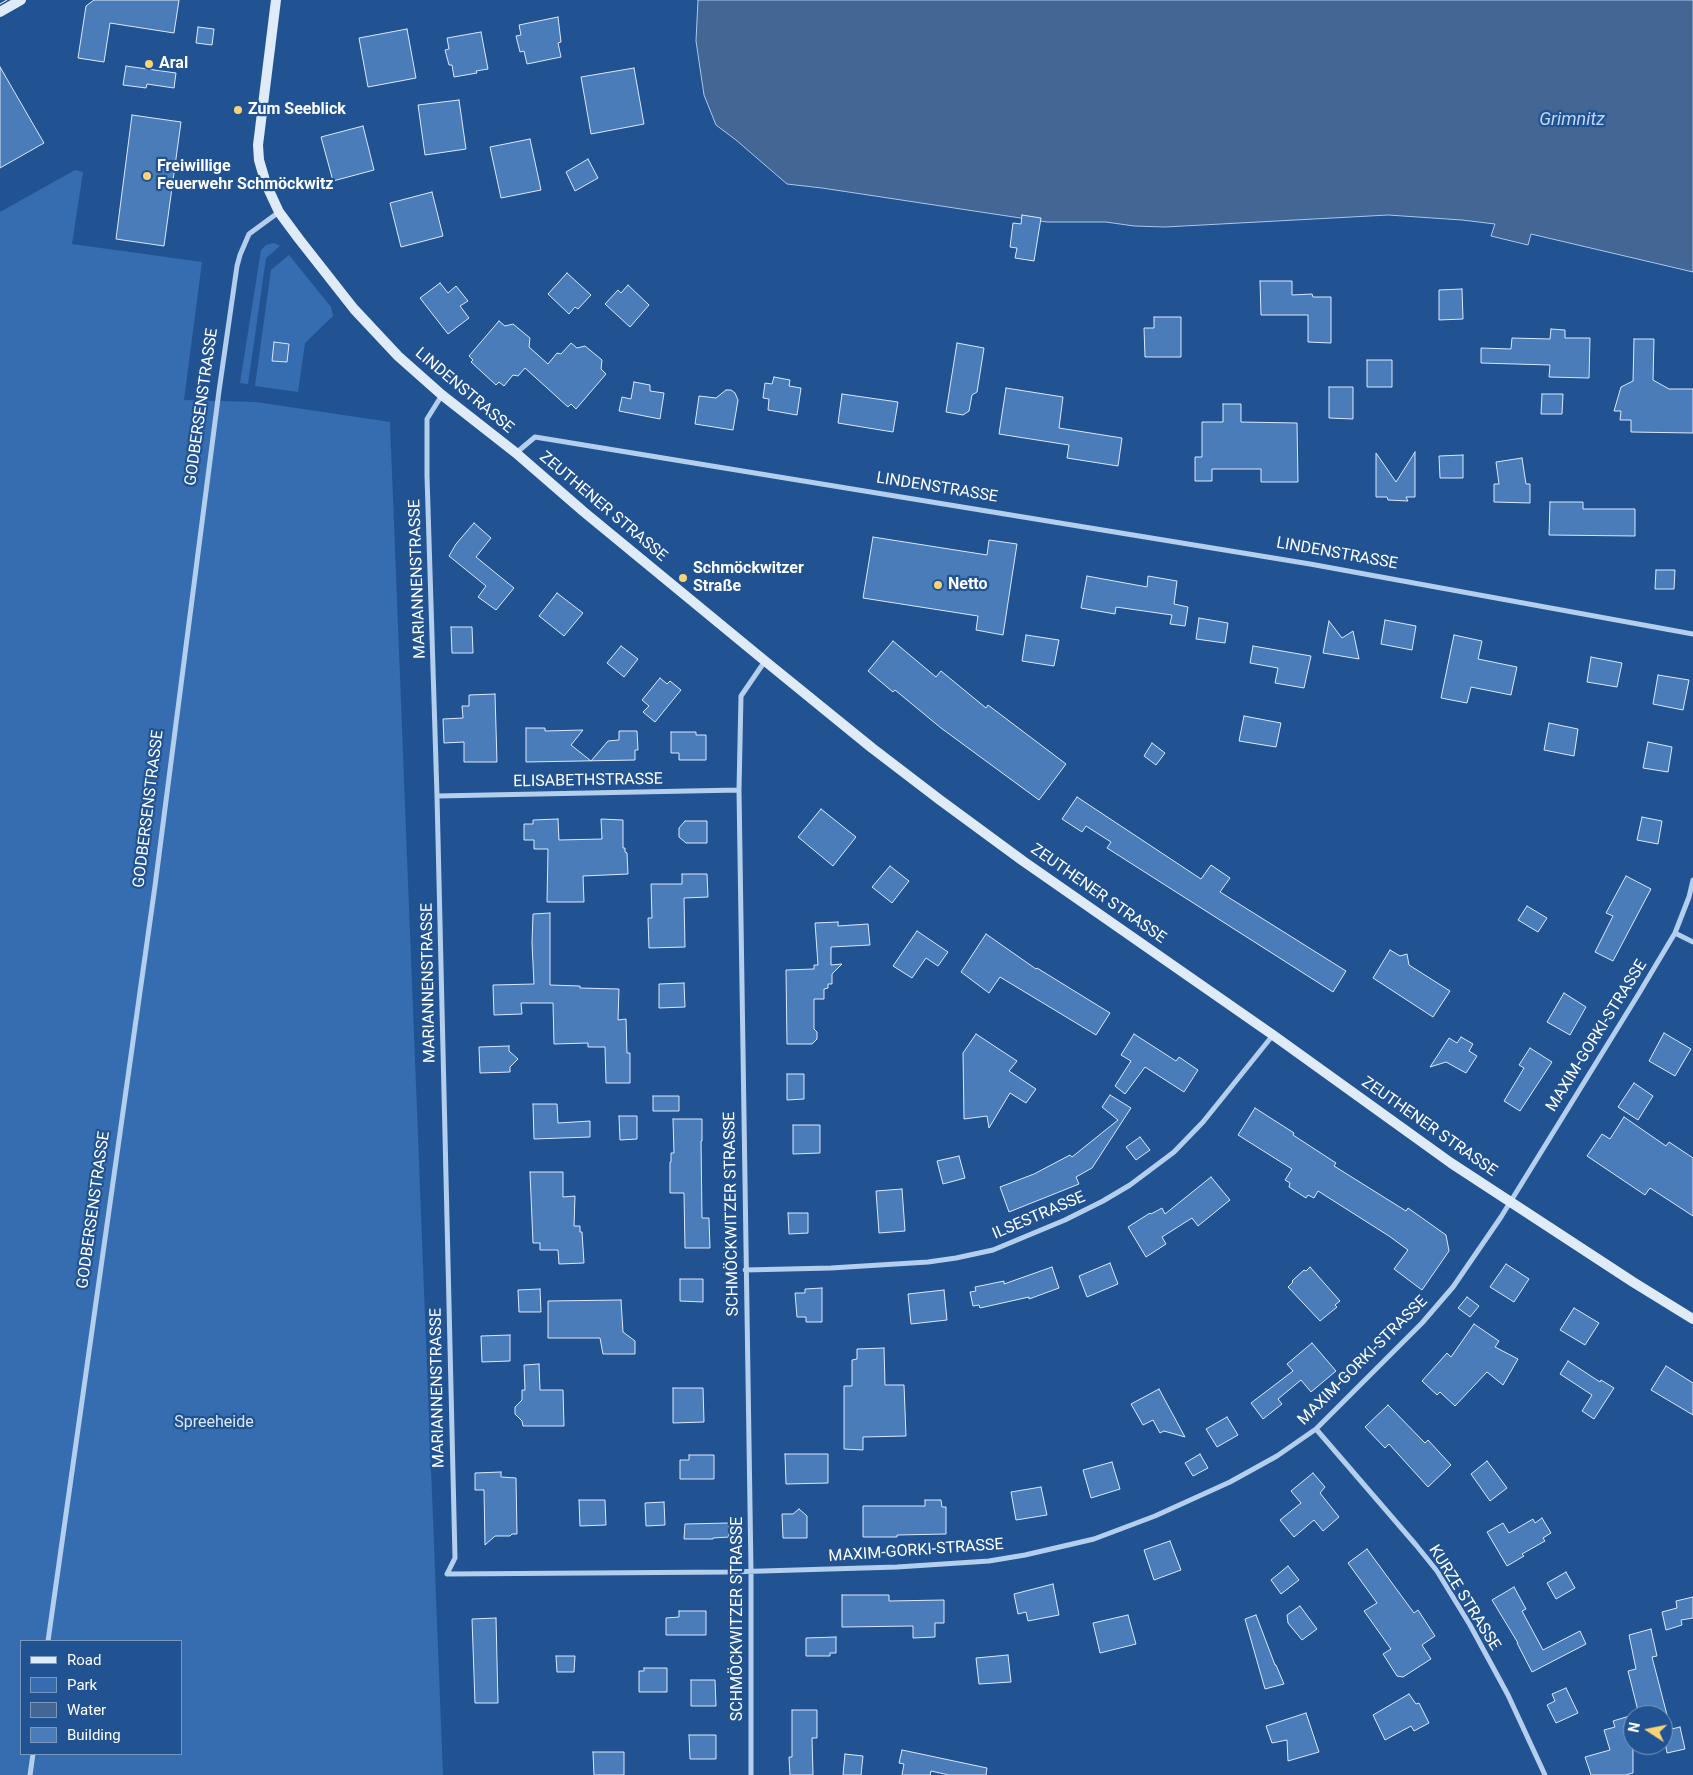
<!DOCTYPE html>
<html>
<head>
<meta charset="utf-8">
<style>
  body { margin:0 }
  #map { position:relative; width:1693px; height:1775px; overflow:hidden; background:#215393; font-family:Roboto,sans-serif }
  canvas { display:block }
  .legend { position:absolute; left:20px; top:1640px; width:162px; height:115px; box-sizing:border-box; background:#215393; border:1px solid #7a98be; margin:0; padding:6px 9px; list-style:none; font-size:15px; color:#fff }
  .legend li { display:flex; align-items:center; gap:10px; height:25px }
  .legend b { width:25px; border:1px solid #7a98be }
  .north { position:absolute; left:1623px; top:1705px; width:50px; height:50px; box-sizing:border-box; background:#215393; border:1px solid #7a98be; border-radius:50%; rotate:281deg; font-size:14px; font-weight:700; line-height:20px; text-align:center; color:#fff }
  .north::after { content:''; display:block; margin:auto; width:18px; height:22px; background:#f9d476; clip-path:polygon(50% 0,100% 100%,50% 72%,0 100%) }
</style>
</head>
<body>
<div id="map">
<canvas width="1693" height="1775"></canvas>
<ul class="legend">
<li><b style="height:6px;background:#e0ebfa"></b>Road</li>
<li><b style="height:14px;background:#366db0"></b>Park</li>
<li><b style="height:14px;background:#436694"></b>Water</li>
<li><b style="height:14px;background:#4a7cb9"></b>Building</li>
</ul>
<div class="north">N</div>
</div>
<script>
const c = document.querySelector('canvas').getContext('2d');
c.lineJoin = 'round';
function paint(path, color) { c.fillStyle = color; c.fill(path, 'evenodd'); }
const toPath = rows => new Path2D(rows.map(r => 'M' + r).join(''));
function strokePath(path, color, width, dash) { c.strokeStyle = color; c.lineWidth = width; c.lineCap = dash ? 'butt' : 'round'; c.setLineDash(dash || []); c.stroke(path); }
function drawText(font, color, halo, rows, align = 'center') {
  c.font = font + ' Roboto,sans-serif'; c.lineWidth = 4.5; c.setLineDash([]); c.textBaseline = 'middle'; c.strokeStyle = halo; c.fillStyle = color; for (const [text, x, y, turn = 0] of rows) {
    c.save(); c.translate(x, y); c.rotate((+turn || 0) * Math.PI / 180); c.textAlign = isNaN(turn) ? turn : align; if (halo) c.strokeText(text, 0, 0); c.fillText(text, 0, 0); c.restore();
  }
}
const green = toPath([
  [75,170,83,172,72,244,202,262,184,400,256,402,390,422,443,1775,0,1775,0,212],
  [21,1641,181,1641,181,1754,21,1754],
  [274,243,280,246,266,258,248,384,240,383,261,250,266,245],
  [289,255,331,307,333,316,305,343,298,392,255,386,271,270]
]);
const water = toPath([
  [698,0,1693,0,1693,272,1531,234,1528,245,1491,236,1495,224,1462,220,1388,215,1165,227,1134,226,1106,222,1047,222,822,188,787,184,736,140,716,125,704,95,696,41,698,0]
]);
const building = toPath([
  [94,0,179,0,174,33,110,23,104,62,78,58,86,6,94,0],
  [558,17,561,42,558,43,561,57,527,64,524,51,520,52,516,36,521,35,519,25,558,17],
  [198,27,214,29,212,45,196,43,198,27],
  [407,29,416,78,368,87,359,38,407,29],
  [481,32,488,69,476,71,477,73,454,77,452,65,449,65,445,50,449,49,447,38,481,32],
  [126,66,176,73,174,88,147,84,146,88,123,85,126,66],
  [0,67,44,143,0,168,0,67],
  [634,68,644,124,591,134,581,77,634,68],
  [459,100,466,149,425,155,418,105,459,100],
  [132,115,181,122,164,246,116,239,132,115],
  [363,126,374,170,333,181,321,137,363,126],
  [530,139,541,190,501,198,490,147,530,139],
  [588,159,598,178,575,191,566,172,588,159],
  [432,192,443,236,401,247,390,203,432,192],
  [1022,215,1041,218,1034,261,1015,258,1017,248,1010,247,1013,223,1021,224,1022,215],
  [567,273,591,295,578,309,575,307,569,314,548,294,567,273],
  [1260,281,1292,281,1292,295,1312,294,1313,297,1331,297,1331,343,1308,342,1308,315,1261,315,1260,281],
  [440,283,448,293,456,286,468,301,460,306,469,318,448,334,420,298,440,283],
  [628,285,649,305,630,327,605,304,618,290,621,293,628,285],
  [1462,289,1463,319,1439,320,1439,290,1462,289],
  [1154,317,1181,317,1181,357,1145,357,1144,328,1154,328,1154,317],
  [499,321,505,326,513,324,530,338,529,347,548,364,557,353,561,354,571,343,577,348,585,346,602,360,601,369,606,374,576,409,571,404,568,407,525,368,518,376,513,375,504,386,499,382,496,385,471,362,473,360,469,356,499,321],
  [1551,329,1565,330,1565,338,1590,338,1589,378,1549,377,1550,365,1481,363,1481,348,1511,349,1512,338,1550,339,1551,329],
  [1634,339,1654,339,1653,380,1669,389,1693,389,1693,433,1631,432,1631,420,1620,420,1621,411,1614,411,1621,387,1633,381,1634,339],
  [274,342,289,344,287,362,272,361,274,342],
  [957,343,984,348,977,392,972,395,969,411,963,415,946,412,957,343],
  [1367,360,1392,360,1392,387,1367,387,1367,360],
  [774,377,790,380,789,386,801,388,797,415,768,410,769,399,763,398,765,383,772,384,774,377],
  [634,382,650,385,650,391,664,393,660,419,619,411,622,397,631,399,634,382],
  [1329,387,1353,387,1353,419,1329,418,1329,387],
  [1006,388,1063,397,1059,428,1122,438,1118,466,1067,458,1069,445,999,434,1006,388],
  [726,390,731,390,735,393,738,400,733,430,695,424,699,396,716,398,726,390],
  [842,394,898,402,893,432,838,423,842,394],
  [1542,394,1563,394,1562,414,1541,414,1542,394],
  [1223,404,1241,404,1241,422,1297,423,1298,482,1261,482,1261,469,1212,469,1212,481,1195,481,1195,457,1202,457,1202,422,1223,422,1223,404],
  [1415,452,1415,497,1406,497,1408,501,1388,500,1387,497,1376,497,1376,453,1396,482,1415,452],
  [1463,455,1463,478,1440,478,1439,456,1463,455],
  [1522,458,1526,484,1530,484,1530,503,1494,502,1494,484,1499,484,1496,462,1522,458],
  [1550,502,1583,502,1583,509,1635,509,1635,536,1549,535,1550,502],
  [474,523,491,538,476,557,514,588,496,610,478,597,486,586,449,556,456,544,474,523],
  [873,537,987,555,989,540,1017,544,1003,635,976,630,978,616,863,598,873,537],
  [1656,570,1675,570,1674,589,1655,589,1656,570],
  [1087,576,1147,587,1148,576,1177,581,1174,604,1188,607,1185,626,1170,624,1172,615,1116,607,1115,614,1081,608,1087,576],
  [557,593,583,613,564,636,539,616,557,593],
  [1199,618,1228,623,1225,643,1196,639,1199,618],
  [1385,620,1416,626,1412,650,1381,644,1385,620],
  [1329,621,1342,638,1353,631,1359,659,1323,653,1329,621],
  [451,627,472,627,473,653,452,653,451,627],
  [1026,635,1059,640,1054,666,1022,661,1026,635],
  [1454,635,1482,641,1478,659,1517,667,1511,695,1471,687,1467,703,1441,698,1454,635],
  [893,641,936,677,941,671,986,708,988,705,1066,764,1039,800,941,728,895,690,893,692,868,671,893,641],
  [621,646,638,659,624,677,607,663,621,646],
  [1253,646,1311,656,1304,688,1275,683,1278,668,1250,663,1253,646],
  [1591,657,1622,663,1617,687,1587,682,1591,657],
  [1658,675,1689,680,1683,710,1653,704,1658,675],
  [660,678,667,684,670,681,681,690,655,722,643,712,649,706,642,700,660,678],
  [495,694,497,762,464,762,464,742,444,743,443,719,463,718,462,706,469,706,469,695,495,694],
  [1244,716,1281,723,1276,747,1239,741,1244,716],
  [1549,723,1578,729,1574,756,1544,750,1549,723],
  [526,728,545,728,545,731,583,730,571,745,591,761,608,741,619,740,619,731,637,731,638,750,635,750,635,760,526,762,526,728],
  [671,732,696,732,696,735,706,735,706,760,679,760,679,753,671,753,671,732],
  [1648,742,1672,747,1668,772,1643,768,1648,742],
  [1152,743,1165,753,1156,765,1144,756,1152,743],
  [1077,797,1201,879,1211,865,1230,878,1220,892,1346,971,1333,992,1107,848,1111,842,1086,826,1082,832,1062,819,1077,797],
  [821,809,856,837,833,866,798,837,821,809],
  [1642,817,1662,821,1658,844,1637,840,1642,817],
  [558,819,559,840,602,839,601,819,623,820,623,848,625,848,625,852,627,853,628,874,583,876,584,902,547,902,548,849,534,849,534,840,524,840,524,824,533,824,533,820,558,819],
  [685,821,707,821,707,843,686,843,679,837,679,828,685,821],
  [890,866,909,881,892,903,872,887,890,866],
  [682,874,707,874,708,897,684,898,685,947,649,948,648,918,652,918,651,884,682,884,682,874],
  [1626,876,1651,889,1613,961,1595,952,1613,916,1606,913,1626,876],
  [1527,906,1547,918,1538,932,1518,920,1527,906],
  [550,913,550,985,580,986,580,988,619,989,618,1020,626,1019,627,1053,630,1053,630,1083,606,1083,605,1047,588,1047,588,1043,554,1044,553,1003,521,1003,522,1014,494,1015,493,985,534,984,532,943,533,914,550,913],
  [838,922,838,926,868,924,870,945,831,947,831,965,842,964,832,974,832,984,828,984,828,988,824,989,824,999,814,999,814,1029,817,1032,817,1039,812,1044,787,1044,786,970,814,969,814,965,818,965,815,923,838,922],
  [917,931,948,952,938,966,926,958,912,978,893,966,917,931],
  [986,934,1036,969,1037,968,1110,1013,1096,1035,1000,977,989,993,961,972,986,934],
  [1390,950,1400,956,1407,954,1409,965,1450,991,1433,1017,1373,978,1390,950],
  [684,983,685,1007,659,1008,659,984,684,983],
  [1564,993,1586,1007,1570,1035,1547,1022,1564,993],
  [1664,1033,1691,1049,1675,1076,1649,1061,1664,1033],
  [976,1034,1017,1061,1009,1071,1036,1089,1026,1103,1010,1093,989,1128,987,1116,964,1119,963,1053,976,1034],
  [1134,1034,1176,1061,1179,1057,1198,1070,1184,1092,1145,1067,1125,1094,1115,1086,1131,1061,1121,1055,1134,1034],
  [1461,1037,1473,1044,1469,1051,1477,1056,1466,1073,1446,1062,1430,1067,1449,1038,1457,1043,1461,1037],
  [509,1046,509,1051,518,1059,510,1067,510,1072,480,1073,479,1047,509,1046],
  [1530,1048,1552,1062,1520,1111,1504,1101,1524,1068,1519,1065,1530,1048],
  [787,1074,804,1074,804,1099,787,1100,787,1074],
  [1634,1083,1653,1096,1638,1120,1618,1107,1634,1083],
  [1110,1095,1131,1108,1092,1168,1076,1177,1079,1184,1009,1212,1000,1187,1034,1174,1070,1155,1072,1157,1118,1120,1102,1107,1110,1095],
  [653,1096,679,1096,679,1111,653,1111,653,1096],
  [533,1104,557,1104,558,1123,590,1121,590,1137,534,1139,533,1104],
  [1255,1108,1294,1133,1293,1135,1336,1163,1334,1166,1406,1211,1408,1208,1446,1235,1449,1251,1422,1290,1394,1269,1408,1250,1389,1236,1318,1191,1314,1198,1308,1195,1306,1198,1289,1187,1290,1183,1285,1180,1292,1169,1238,1135,1255,1108],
  [619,1116,637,1116,637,1139,620,1140,619,1116],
  [1624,1117,1666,1146,1669,1142,1693,1158,1693,1216,1650,1188,1645,1195,1587,1156,1602,1134,1610,1139,1624,1117],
  [673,1119,702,1119,702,1141,701,1141,702,1218,709,1218,710,1248,685,1248,684,1193,670,1193,670,1162,671,1162,671,1153,674,1153,673,1119],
  [793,1125,820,1125,820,1153,793,1154,793,1125],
  [1140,1137,1150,1150,1136,1160,1126,1147,1140,1137],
  [959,1156,965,1178,943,1184,937,1161,959,1156],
  [530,1172,563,1172,563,1197,575,1196,574,1226,580,1226,580,1232,582,1232,584,1263,559,1264,558,1250,540,1250,540,1243,533,1243,530,1172],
  [1211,1177,1230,1200,1198,1226,1192,1218,1162,1237,1166,1244,1146,1257,1128,1227,1150,1213,1151,1214,1162,1208,1165,1214,1211,1177],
  [902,1189,905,1231,879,1233,876,1191,902,1189],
  [788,1213,808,1213,808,1233,789,1234,788,1213],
  [1110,1263,1118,1284,1087,1297,1079,1276,1110,1263],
  [1506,1264,1529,1279,1514,1302,1490,1287,1506,1264],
  [1052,1267,1059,1288,1029,1299,1029,1297,980,1308,979,1305,973,1306,970,1292,976,1291,975,1287,1004,1281,1004,1284,1052,1267],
  [1310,1267,1340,1301,1335,1305,1337,1307,1320,1321,1288,1287,1293,1282,1292,1281,1304,1270,1306,1271,1310,1267],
  [680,1279,703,1279,703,1302,680,1301,680,1279],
  [822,1288,822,1322,806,1322,806,1317,797,1317,795,1293,805,1293,805,1289,822,1288],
  [540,1289,541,1312,519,1312,518,1290,540,1289],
  [944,1290,947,1320,911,1324,908,1294,944,1290],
  [1467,1297,1479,1306,1470,1317,1458,1308,1467,1297],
  [621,1300,623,1332,635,1341,635,1354,603,1354,600,1338,548,1338,548,1301,621,1300],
  [1574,1308,1599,1323,1585,1345,1560,1330,1574,1308],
  [1474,1324,1499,1341,1495,1347,1518,1359,1503,1385,1487,1372,1455,1406,1440,1392,1437,1395,1422,1381,1447,1353,1451,1357,1474,1324],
  [510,1335,510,1361,482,1362,481,1336,510,1335],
  [1312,1343,1336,1371,1311,1392,1301,1380,1278,1399,1282,1404,1263,1419,1251,1403,1293,1371,1287,1364,1312,1343],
  [884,1348,885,1385,904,1385,906,1436,863,1437,863,1450,844,1449,844,1386,852,1386,852,1360,857,1359,857,1349,884,1348],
  [1568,1361,1600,1382,1601,1380,1614,1388,1594,1419,1582,1411,1592,1395,1560,1374,1568,1361],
  [539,1364,540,1390,563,1390,564,1426,523,1426,522,1421,515,1414,515,1407,522,1400,522,1390,525,1390,524,1365,539,1364],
  [1666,1366,1693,1383,1693,1415,1651,1390,1666,1366],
  [673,1388,703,1388,704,1422,673,1423,673,1388],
  [1159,1389,1185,1437,1164,1431,1160,1433,1153,1420,1143,1425,1131,1404,1159,1389],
  [1388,1405,1425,1443,1428,1440,1451,1465,1428,1487,1389,1444,1385,1448,1365,1427,1388,1405],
  [1227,1417,1238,1435,1217,1447,1206,1429,1227,1417],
  [785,1454,828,1454,828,1483,786,1484,785,1454],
  [1200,1454,1208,1468,1193,1476,1185,1463,1200,1454],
  [689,1455,714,1455,714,1479,680,1479,680,1460,689,1460,689,1455],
  [1487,1461,1507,1488,1490,1501,1471,1474,1487,1461],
  [1112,1462,1120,1489,1091,1498,1083,1470,1112,1462],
  [501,1472,501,1477,516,1478,517,1534,512,1534,510,1536,495,1536,485,1545,484,1490,475,1490,475,1473,501,1472],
  [1313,1473,1325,1487,1320,1493,1339,1517,1323,1531,1314,1520,1294,1537,1280,1520,1301,1503,1291,1491,1313,1473],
  [1041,1487,1047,1515,1016,1520,1011,1492,1041,1487],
  [579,1500,605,1500,606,1525,580,1526,579,1500],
  [925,1500,941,1500,942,1507,946,1507,946,1534,897,1535,897,1537,863,1537,863,1506,925,1506,925,1500],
  [664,1502,665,1525,646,1526,645,1503,664,1502],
  [799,1509,807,1516,807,1538,783,1538,782,1514,793,1514,799,1509],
  [1542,1518,1551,1533,1543,1538,1545,1541,1522,1554,1524,1556,1507,1566,1487,1532,1503,1523,1509,1533,1533,1519,1535,1523,1542,1518],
  [729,1523,729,1537,713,1538,713,1539,684,1539,685,1524,729,1523],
  [1170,1541,1181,1570,1154,1580,1144,1550,1170,1541],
  [1367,1549,1414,1613,1418,1610,1435,1636,1422,1645,1431,1659,1403,1677,1397,1676,1383,1654,1391,1649,1364,1611,1377,1603,1348,1563,1367,1549],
  [1288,1566,1299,1580,1281,1594,1271,1580,1288,1566],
  [1566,1572,1575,1588,1556,1599,1547,1583,1566,1572],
  [1053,1584,1059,1615,1028,1621,1026,1612,1018,1614,1014,1594,1053,1584],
  [1514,1587,1526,1609,1522,1611,1543,1650,1580,1631,1586,1644,1532,1672,1517,1643,1518,1643,1492,1600,1514,1587],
  [842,1595,889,1595,889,1601,944,1600,944,1623,935,1623,935,1637,913,1638,913,1626,842,1627,842,1595],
  [1693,1597,1693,1618,1681,1620,1682,1625,1666,1630,1662,1612,1677,1608,1676,1601,1693,1597],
  [1300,1606,1317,1629,1302,1640,1288,1623,1287,1615,1300,1606],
  [679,1611,706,1611,706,1635,666,1635,666,1618,679,1617,679,1611],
  [1128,1615,1136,1644,1100,1653,1093,1623,1128,1615],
  [1256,1615,1275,1665,1276,1665,1284,1684,1265,1689,1245,1619,1256,1615],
  [496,1618,498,1703,475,1703,472,1619,496,1618],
  [1651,1629,1657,1656,1652,1657,1667,1715,1639,1715,1628,1671,1636,1669,1629,1635,1651,1629],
  [836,1637,836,1653,830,1653,830,1656,806,1656,806,1638,836,1637],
  [1008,1655,1011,1682,979,1684,976,1658,1008,1655],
  [556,1656,575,1656,574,1672,557,1672,556,1656],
  [644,1668,667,1668,667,1692,639,1692,639,1671,644,1671,644,1668],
  [691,1680,715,1680,716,1706,691,1706,691,1680],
  [1566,1688,1578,1713,1556,1723,1547,1705,1555,1701,1552,1694,1566,1688],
  [1409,1694,1416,1704,1419,1703,1429,1723,1414,1731,1411,1726,1385,1740,1373,1715,1409,1694],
  [792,1710,817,1710,817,1738,812,1738,813,1775,790,1775,789,1757,792,1757,792,1710],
  [1306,1713,1319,1752,1288,1761,1287,1740,1272,1743,1266,1726,1306,1713],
  [1633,1715,1633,1773,1625,1775,1591,1775,1585,1757,1610,1750,1604,1730,1615,1727,1613,1721,1633,1715],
  [1680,1727,1685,1749,1667,1753,1663,1731,1680,1727],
  [689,1735,716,1735,716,1759,690,1759,689,1735],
  [902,1750,987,1768,986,1775,949,1775,931,1771,930,1775,902,1775,904,1764,899,1763,902,1750],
  [593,1752,624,1752,624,1775,594,1775,593,1752],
  [845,1754,863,1756,861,1775,843,1775,845,1754]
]);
const minor = toPath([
  [442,395,427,419,427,476,437,796,455,1558,447,1574,729,1572,897,1567,989,1561,1025,1555,1094,1539,1155,1516,1230,1482,1277,1456,1316,1429,1422,1323,1453,1287,1501,1217,1638,995,1675,933,1689,897,1693,880],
  [516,453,535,437,1310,564,1693,634],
  [437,796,739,790],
  [1675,933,1693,942],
  [745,1270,831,1268,928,1262,956,1258,993,1250,1065,1220,1103,1201,1130,1185,1174,1152,1203,1122,1273,1035],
  [1316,1429,1416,1545,1437,1571,1470,1625,1508,1695,1545,1775],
  [48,1641,155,886,219,391,237,266,240,255,249,234,279,212],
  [30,1775,33,1754],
  [751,1775,751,1571,739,790,741,696,765,661]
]);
const secondary = toPath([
  [276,0,258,145,259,160,266,184,279,212,299,239,354,309,398,356,442,395,516,453,584,512,765,661,872,748,940,800,1023,861,1273,1035,1451,1163,1633,1282,1693,1319],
  [0,12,21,0]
]);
const tram = toPath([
  [0,4,7,0]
]);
const markers = [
  [149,64,5,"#f9d476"],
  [238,110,5,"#f9d476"],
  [147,176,5,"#f9d476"],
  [683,578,5,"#f9d476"],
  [938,585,5,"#f9d476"]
];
const poiNames = [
  ["Aral",159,64],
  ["Zum Seeblick",248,110],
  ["Freiwillige",157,167],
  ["Feuerwehr Schmöckwitz",157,185],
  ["Schmöckwitzer",693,569],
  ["Straße",693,587],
  ["Netto",948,585]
];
const streetNames = [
  ["LINDENSTRASSE",464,391,40],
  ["GODBERSENSTRASSE",202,407,-82],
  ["LINDENSTRASSE",937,488,9],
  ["ZEUTHENER STRASSE",603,507,40],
  ["LINDENSTRASSE",1337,554,10],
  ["MARIANNENSTRASSE",418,579,-92],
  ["ELISABETHSTRASSE",588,781,-1],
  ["GODBERSENSTRASSE",149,809,-83],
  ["ZEUTHENER STRASSE",1098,894,35],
  ["MARIANNENSTRASSE",429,983,-91],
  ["MAXIM-GORKI-STRASSE",1597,1036,-58],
  ["ZEUTHENER STRASSE",1429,1127,35],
  ["GODBERSENSTRASSE",94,1210,-82],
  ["SCHMÖCKWITZER STRASSE",732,1214,-91],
  ["ILSESTRASSE",1039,1216,-23],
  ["MAXIM-GORKI-STRASSE",1363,1361,-45],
  ["MARIANNENSTRASSE",438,1388,-91],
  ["MAXIM-GORKI-STRASSE",916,1551,-4],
  ["KURZE STRASSE",1464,1598,58],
  ["SCHMÖCKWITZER STRASSE",738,1619,-90]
];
const parkNames = [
  ["Spreeheide",214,1423]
];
const waterNames = [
  ["Grimnitz",1572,120]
];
paint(green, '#366db0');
paint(water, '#436694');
strokePath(water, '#a8c8ee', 1);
paint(building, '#4a7cb9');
strokePath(building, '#dae8fa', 1);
strokePath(minor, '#b4ceed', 5);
strokePath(secondary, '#e0ebfa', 10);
strokePath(tram, '#fff', 1);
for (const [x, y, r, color] of markers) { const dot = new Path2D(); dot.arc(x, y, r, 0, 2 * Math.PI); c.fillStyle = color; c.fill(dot); strokePath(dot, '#215393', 2); }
drawText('bold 16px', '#fff', '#215393', poiNames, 'left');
drawText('16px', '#fff', '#215393', streetNames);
drawText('16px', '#dae8fa', '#215393', parkNames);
drawText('italic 18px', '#c0d8f4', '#215393', waterNames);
</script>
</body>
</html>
